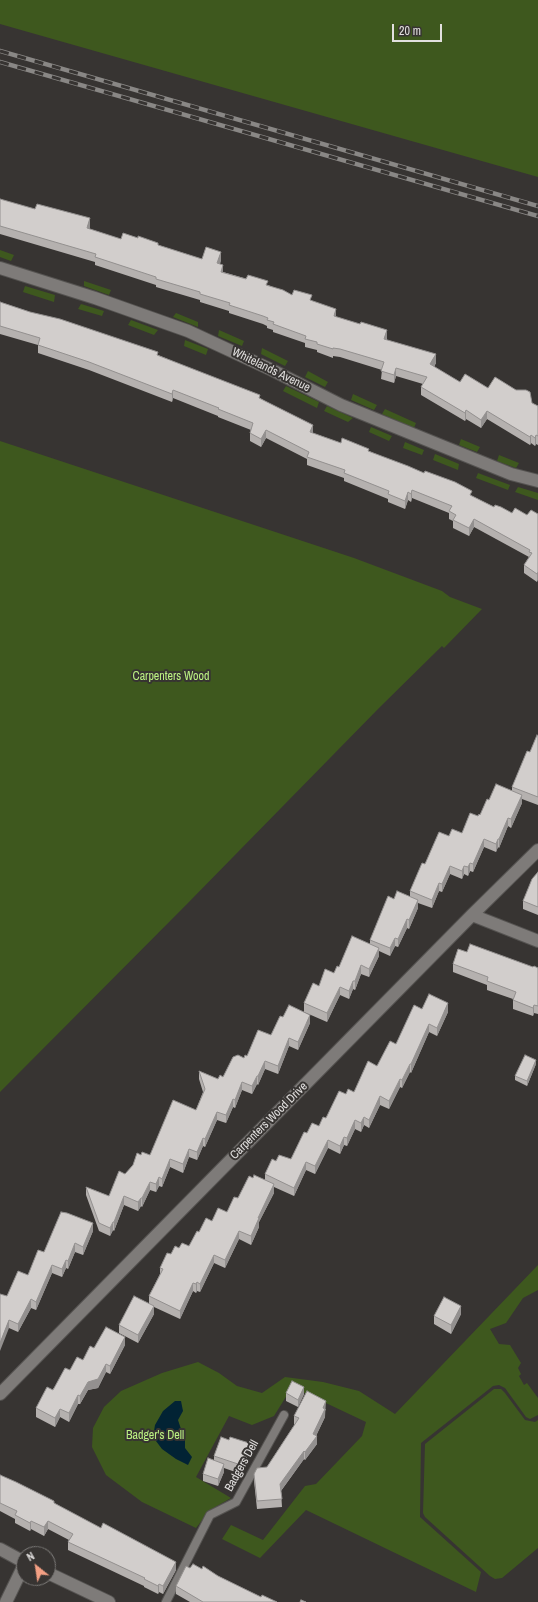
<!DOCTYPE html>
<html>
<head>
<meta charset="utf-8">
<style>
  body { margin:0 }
  #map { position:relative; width:538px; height:1602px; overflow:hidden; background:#373432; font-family:"Archivo Narrow",sans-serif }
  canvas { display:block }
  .north { position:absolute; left:16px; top:1546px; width:40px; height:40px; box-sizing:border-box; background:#373432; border:1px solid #7b7977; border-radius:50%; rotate:330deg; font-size:11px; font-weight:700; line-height:16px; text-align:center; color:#e2e0df }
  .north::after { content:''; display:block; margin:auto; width:14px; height:18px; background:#f39f83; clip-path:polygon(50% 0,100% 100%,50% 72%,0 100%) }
  .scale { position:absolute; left:392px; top:24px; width:50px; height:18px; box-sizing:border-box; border:2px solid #e2e0df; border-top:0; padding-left:5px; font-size:12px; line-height:14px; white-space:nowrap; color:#e2e0df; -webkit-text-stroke:3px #373432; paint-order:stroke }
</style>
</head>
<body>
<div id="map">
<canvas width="538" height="1602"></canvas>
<div class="north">N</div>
<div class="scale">20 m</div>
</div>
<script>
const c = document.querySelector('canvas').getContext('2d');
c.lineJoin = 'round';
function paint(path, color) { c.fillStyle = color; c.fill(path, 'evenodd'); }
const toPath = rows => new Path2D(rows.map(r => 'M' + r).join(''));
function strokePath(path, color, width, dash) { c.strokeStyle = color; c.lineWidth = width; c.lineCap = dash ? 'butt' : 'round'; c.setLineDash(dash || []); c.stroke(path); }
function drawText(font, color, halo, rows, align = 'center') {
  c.font = font + ' "Archivo Narrow",sans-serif'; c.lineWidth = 4; c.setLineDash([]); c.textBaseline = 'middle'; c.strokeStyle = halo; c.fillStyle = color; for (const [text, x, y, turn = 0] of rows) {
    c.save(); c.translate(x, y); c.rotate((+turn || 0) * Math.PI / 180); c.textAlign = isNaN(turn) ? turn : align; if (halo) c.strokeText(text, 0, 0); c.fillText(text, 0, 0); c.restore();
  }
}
const green = toPath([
  [0,0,538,0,538,177,0,24],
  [0,250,14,255,11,261,0,257],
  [84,281,111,290,109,295,84,286],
  [25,286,55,295,54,302,23,292],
  [81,304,104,311,102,316,78,309],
  [176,313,198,322,198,327,173,317],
  [131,320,158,330,154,335,128,325],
  [219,330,244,341,242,346,218,336],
  [185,340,208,349,206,355,184,346],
  [262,348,288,361,285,366,261,354],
  [308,371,328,382,325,387,305,377],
  [286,386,319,402,317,408,283,391],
  [353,394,377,405,374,410,351,400],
  [327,406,353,418,348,422,324,411],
  [385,409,416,423,414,428,382,414],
  [371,427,392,436,389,441,369,432],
  [461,439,480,447,477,452,459,445],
  [0,441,354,558,442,591,450,597,482,609,444,648,442,646,379,708,187,904,0,1092],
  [405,442,424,450,422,455,403,448],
  [435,454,459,464,458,470,433,460],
  [499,455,519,463,516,468,497,461],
  [478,473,510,485,508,490,476,478],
  [518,487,538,493,538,500,515,492],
  [538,1265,538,1290,523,1298,506,1323,490,1329,499,1344,510,1345,521,1363,518,1368,521,1374,519,1376,524,1385,527,1383,538,1398,538,1415,530,1419,526,1417,505,1388,499,1385,493,1386,421,1443,420,1517,481,1572,476,1592,306,1510,260,1558,222,1539,231,1525,263,1540,305,1486,316,1484,362,1436,366,1422,292,1387,274,1416,252,1425,229,1416,196,1477,231,1498,210,1510,196,1528,142,1502,106,1475,92,1447,93,1428,104,1407,121,1391,162,1373,198,1362,219,1373,237,1386,262,1393,285,1377,323,1382,359,1391,395,1414],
  [494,1389,501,1389,505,1393,525,1420,535,1422,538,1420,538,1548,502,1578,495,1579,490,1576,425,1517,423,1513,425,1444]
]);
const water = toPath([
  [175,1401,181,1401,183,1411,178,1420,182,1432,185,1433,185,1448,192,1457,188,1465,176,1459,162,1449,153,1437,155,1425,163,1411]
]);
const lane = toPath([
  [166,1602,210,1515,236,1502,284,1415]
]);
const street = toPath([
  [0,268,95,298,188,331,272,370,341,405,511,474,538,481],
  [472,915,538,941],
  [0,1394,472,915,538,850],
  [0,1549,24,1562],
  [48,1573,109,1602],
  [6,1602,24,1565]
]);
const rail = toPath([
  [0,51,538,206],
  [0,62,538,216]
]);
const wall = toPath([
  [0,199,90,227,89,229,121,239,158,245,202,259,221,260,220,264,223,272,268,285,292,295,312,301,336,317,387,338,387,340,436,363,434,367,460,382,488,388,532,403,538,406,538,445,536,444,535,446,531,443,530,445,487,419,481,428,466,419,465,421,421,395,421,387,423,384,396,376,394,383,381,379,382,370,340,357,333,356,333,358,317,352,317,350,305,347,305,343,273,332,273,330,267,328,267,326,263,324,229,313,229,311,200,302,200,300,156,287,156,285,95,265,95,262,0,234],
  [0,302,158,355,260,398,313,433,341,443,369,451,472,496,494,507,512,513,527,515,538,514,537,582,524,573,524,565,529,557,474,527,469,536,453,528,453,521,449,519,449,513,412,498,411,502,408,500,405,509,388,502,388,499,344,481,344,478,307,465,307,459,266,438,261,447,250,441,250,433,251,430,218,417,218,416,173,398,172,402,89,370,38,353,38,345,0,334],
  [538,736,538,805,522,799,522,803,511,828,508,826,499,848,498,847,496,852,484,847,473,872,470,871,468,876,464,874,462,879,450,874,442,892,439,891,432,908,418,903,418,908,409,929,407,928,398,947,395,946,390,956,379,951,379,956,369,977,361,974,355,990,353,989,349,999,340,995,327,1022,304,1012,304,1003,319,986,334,973,339,967,370,944,370,940,394,899,410,896,410,891,425,864,449,836,462,833,480,815,489,800,512,791,512,787],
  [538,872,538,915,523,909,523,901],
  [467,952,533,967,538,968,538,1014,534,1013,533,1016,513,1009,513,999,487,990,487,985,453,972,453,964],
  [422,1009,448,1012,437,1036,429,1032,411,1073,410,1072,402,1088,400,1087,389,1109,380,1105,369,1128,364,1125,361,1132,355,1129,347,1146,344,1145,340,1154,328,1148,315,1174,306,1170,294,1196,274,1187,274,1193,259,1222,259,1227,251,1245,239,1239,225,1268,214,1263,200,1292,197,1291,196,1293,193,1291,180,1319,154,1307,154,1314,138,1343,119,1333,119,1325,149,1304,149,1296,160,1274,160,1268,171,1254,179,1248,189,1246,199,1232,212,1221,227,1212,253,1178,265,1180,265,1174,276,1161,291,1159,307,1133,319,1126,346,1094,354,1092,377,1066,396,1044],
  [283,1017,310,1023,298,1050,289,1046,278,1074,265,1069,258,1085,257,1084,252,1094,242,1090,235,1108,233,1107,226,1123,217,1120,205,1147,203,1146,197,1160,189,1157,183,1173,170,1167,162,1187,159,1186,156,1192,150,1190,142,1207,141,1206,138,1211,124,1205,114,1231,113,1230,110,1236,99,1231,86,1195,86,1187,109,1196,141,1155,150,1155,196,1110,203,1092,199,1079,199,1071,218,1079,223,1077,271,1035],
  [536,1064,527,1086,515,1080,515,1076],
  [93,1231,83,1255,75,1252,68,1269,66,1268,62,1277,52,1273,36,1310,31,1308,18,1332,9,1328,7,1296,28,1275,44,1252],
  [461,1314,451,1334,434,1324,434,1316],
  [125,1345,110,1374,106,1372,98,1388,88,1390,80,1404,78,1404,69,1422,60,1417,55,1427,36,1417,36,1408,70,1370,83,1360,94,1348],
  [286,1393,304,1394,298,1407,286,1401],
  [326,1409,325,1411,325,1417,316,1436,317,1444,305,1460,304,1459,281,1491,282,1507,257,1509,254,1481,254,1474,267,1467,295,1424,294,1424,294,1416],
  [249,1451,241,1474,224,1468,224,1472,218,1486,203,1481,203,1474,214,1461,214,1456],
  [0,1475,54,1503,176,1570,163,1594,159,1592,158,1594,144,1587,144,1586,68,1550,68,1542,69,1540,48,1529,44,1536,31,1529,30,1531,15,1523,15,1519,0,1511],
  [190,1568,202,1569,218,1576,261,1597,277,1602,190,1602,176,1594,176,1586]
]);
const shadedWall = toPath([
  [90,218,90,227,87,236,87,228],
  [221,252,221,260,217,272,217,263],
  [223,265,223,273,221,272],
  [336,309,336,317,334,316],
  [387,330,387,338,384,347,384,339],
  [436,354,436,363,430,372,430,364],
  [396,368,396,376,394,383,394,375],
  [173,390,173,398,172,402,172,394],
  [466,410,466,419,465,421,465,413],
  [487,411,487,419,481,428,481,420],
  [313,425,313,433,310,440,310,432],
  [266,430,266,438,261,447,261,439],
  [531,435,531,443,530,445,530,437],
  [536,435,536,444,535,446,535,438],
  [412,490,412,498,411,502,411,494],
  [408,492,408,500,405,509,405,501],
  [474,519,474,527,469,536,469,528],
  [538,572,538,580,537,582,537,574],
  [522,795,522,803,511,828,511,819],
  [508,818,508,826,499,848,499,839],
  [484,839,484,847,473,872,473,864],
  [498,839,498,847,496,852,496,844],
  [470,863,470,871,468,876,468,867],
  [450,866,450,874,442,892,442,884],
  [464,866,464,874,462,879,462,871],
  [439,883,439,891,432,908,432,900],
  [418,900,418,908,409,929,409,920],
  [407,919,407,928,398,947,398,939],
  [395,938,395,946,390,956,390,948],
  [379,948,379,956,369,977,369,969],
  [361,965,361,974,355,990,355,981],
  [353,981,353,989,349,999,349,991],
  [340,987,340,995,327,1022,327,1013],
  [448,1003,448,1012,437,1036,437,1028],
  [534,1005,534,1013,533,1016,533,1008],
  [310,1015,310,1023,298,1050,298,1042],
  [429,1024,429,1032,411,1073,411,1064],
  [289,1038,289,1046,278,1074,278,1066],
  [536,1060,536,1064,527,1086,527,1081],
  [265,1061,265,1069,258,1085,258,1076],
  [410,1064,410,1072,402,1088,402,1080],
  [257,1076,257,1084,252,1094,252,1086],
  [400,1079,400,1087,389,1109,389,1101],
  [242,1082,242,1090,235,1108,235,1100],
  [380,1096,380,1105,369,1128,369,1120],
  [233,1099,233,1107,226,1123,226,1115],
  [217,1112,217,1120,205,1147,205,1139],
  [364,1117,364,1125,361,1132,361,1123],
  [355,1120,355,1129,347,1146,347,1138],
  [344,1137,344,1145,340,1154,340,1146],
  [203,1138,203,1146,197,1160,197,1152],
  [328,1140,328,1148,315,1174,315,1166],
  [189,1149,189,1157,183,1173,183,1164],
  [170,1159,170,1167,162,1187,162,1179],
  [306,1162,306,1170,294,1196,294,1188],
  [159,1177,159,1186,156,1192,156,1184],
  [150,1182,150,1190,142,1207,142,1198],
  [274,1184,274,1193,259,1222,259,1227,251,1245,251,1236,258,1218],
  [124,1196,124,1205,114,1231,114,1222],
  [141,1198,141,1206,138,1211,138,1202],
  [113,1222,113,1230,110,1236,110,1228],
  [93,1223,93,1231,83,1255,83,1247],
  [239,1231,239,1239,225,1268,225,1260],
  [75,1243,75,1252,68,1269,68,1261],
  [214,1255,214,1263,200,1292,200,1284],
  [66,1260,66,1268,62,1277,62,1269],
  [52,1265,52,1273,36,1310,36,1302],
  [197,1282,197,1291,196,1293,196,1284],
  [193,1283,193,1291,180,1319,180,1311],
  [31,1299,31,1308,18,1332,18,1324],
  [154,1306,154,1314,138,1343,138,1335],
  [461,1306,461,1314,451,1334,451,1325],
  [9,1320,9,1328,0,1351,0,1343],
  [125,1337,125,1345,110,1374,110,1366],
  [106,1364,106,1372,98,1388,88,1390,80,1404,80,1396,88,1382],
  [304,1387,304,1394,298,1407,298,1400],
  [78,1395,78,1404,69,1422,69,1413],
  [326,1401,325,1417,315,1438,317,1436,317,1444,305,1460,305,1452,313,1434,323,1408],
  [60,1409,60,1417,55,1427,55,1418],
  [249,1443,249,1451,241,1474,241,1465],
  [304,1451,304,1459,280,1492,280,1484],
  [224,1464,224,1472,218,1486,218,1479],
  [31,1521,31,1529,30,1531,30,1523],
  [48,1521,48,1529,44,1536,44,1527],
  [176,1562,176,1570,163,1594,163,1586],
  [159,1584,159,1592,158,1594,158,1586]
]);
const building = toPath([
  [0,199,35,209,37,204,90,218,87,228,121,239,123,233,138,238,138,236,158,243,158,245,202,259,206,247,221,252,217,263,223,265,221,272,246,279,248,275,268,281,266,285,283,290,292,295,294,290,312,295,310,300,336,309,334,316,360,324,361,322,387,330,384,339,436,354,430,364,460,382,465,374,488,388,495,377,516,390,526,390,530,392,532,403,538,406,538,436,536,435,535,438,531,435,530,437,487,411,481,420,466,410,465,413,421,387,427,377,396,368,394,375,381,371,384,362,340,349,333,348,333,349,317,344,317,342,305,339,306,336,273,324,274,322,267,320,268,318,263,316,229,305,230,303,200,294,200,292,156,279,156,277,95,257,96,254,0,226,0,199],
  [0,302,30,312,60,319,158,352,157,355,260,395,259,398,313,425,310,432,341,443,342,438,369,449,368,451,408,466,424,473,425,471,455,482,472,491,470,495,494,507,495,505,501,507,512,513,515,508,527,515,531,510,538,514,538,572,537,574,524,565,532,553,529,552,530,550,474,519,469,528,453,520,456,515,449,511,452,506,412,490,411,494,408,492,405,501,388,494,389,491,344,473,345,470,307,457,309,452,266,430,261,439,250,433,253,423,218,409,219,408,173,390,172,394,89,362,38,345,40,338,0,326,0,302],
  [537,735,538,736,538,797,512,787,527,751,530,752,537,735],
  [496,784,522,795,511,819,508,818,499,839,498,839,496,844,484,839,473,864,470,863,468,867,464,866,462,871,450,866,442,884,439,883,432,900,410,891,422,863,425,864,439,832,449,836,452,829,462,833,470,813,478,816,479,814,480,815,487,799,489,800,496,784],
  [538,872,538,907,523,901,532,879,538,872],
  [397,891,418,900,409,920,407,919,398,939,395,938,390,948,370,940,388,896,394,899,397,891],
  [352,936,379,948,369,969,361,965,355,981,353,981,349,991,340,987,327,1013,304,1003,313,983,319,986,325,969,334,973,337,966,339,967,352,936],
  [470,944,533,967,534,966,538,968,538,1006,534,1005,533,1008,513,1000,516,992,487,981,488,977,453,964,458,949,467,952,470,944],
  [429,994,448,1003,437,1028,429,1024,411,1064,410,1064,402,1080,400,1079,389,1101,380,1096,369,1120,364,1117,361,1123,355,1120,347,1138,344,1137,340,1146,328,1140,315,1166,306,1162,294,1188,265,1174,272,1159,276,1161,279,1155,291,1159,304,1132,307,1133,312,1123,319,1126,323,1117,326,1118,339,1091,346,1094,348,1089,354,1092,368,1061,377,1066,390,1041,396,1044,414,1005,422,1009,429,994],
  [289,1005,310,1015,298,1042,289,1038,278,1066,265,1061,258,1076,257,1076,252,1086,242,1082,235,1100,233,1099,226,1115,217,1112,205,1139,203,1138,197,1152,189,1149,183,1164,170,1159,162,1179,159,1177,156,1184,150,1182,142,1198,141,1198,138,1202,124,1196,114,1222,113,1222,110,1228,99,1223,86,1187,109,1196,119,1171,125,1174,133,1165,137,1153,141,1155,142,1152,150,1155,173,1100,196,1110,205,1089,199,1071,218,1079,220,1075,223,1077,233,1057,238,1055,244,1058,245,1055,247,1056,258,1030,271,1035,280,1016,283,1017,289,1005],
  [525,1055,536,1060,527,1081,515,1076,525,1055],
  [254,1175,274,1184,258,1218,259,1218,251,1236,239,1231,225,1260,214,1255,200,1284,197,1282,196,1284,193,1283,180,1311,149,1296,163,1269,160,1268,167,1253,171,1254,175,1246,179,1248,182,1243,189,1246,197,1231,199,1232,206,1218,212,1221,218,1208,227,1212,234,1197,238,1198,249,1176,253,1178,254,1175],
  [61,1212,67,1213,93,1223,83,1247,75,1243,68,1261,66,1260,62,1269,52,1265,36,1302,31,1299,18,1324,9,1320,0,1343,0,1294,7,1296,18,1271,28,1275,38,1250,44,1252,61,1212],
  [134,1296,154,1306,138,1335,119,1325,134,1296],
  [444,1297,461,1306,451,1325,434,1316,444,1297],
  [106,1327,125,1337,110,1366,106,1364,98,1379,88,1382,80,1396,78,1395,69,1413,60,1409,55,1418,36,1408,47,1387,53,1390,65,1368,70,1370,77,1357,83,1360,90,1346,94,1348,106,1327],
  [292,1381,304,1387,298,1400,286,1393,292,1381],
  [307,1391,326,1401,323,1408,325,1409,313,1434,317,1436,305,1452,304,1451,280,1484,282,1499,257,1501,254,1474,257,1468,267,1467,299,1418,294,1416,307,1391],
  [221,1437,229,1440,230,1437,249,1443,241,1465,214,1456,221,1437],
  [208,1458,224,1464,218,1479,203,1474,208,1458],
  [0,1475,16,1482,54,1501,54,1503,101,1528,103,1523,176,1562,163,1586,159,1584,158,1586,144,1579,145,1578,68,1542,73,1534,48,1521,44,1527,31,1521,30,1523,15,1515,17,1511,0,1503,0,1475],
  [193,1564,202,1569,203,1566,218,1576,261,1597,262,1595,277,1602,203,1602,176,1586,186,1566,190,1568,193,1564],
  [301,1600,306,1602,300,1602,301,1600]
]);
const streetNames = [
  ["Whitelands Avenue",271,370,26],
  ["Carpenters Wood Drive",269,1121,-45],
  ["Badgers Dell",242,1466,-61]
];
const parkNames = [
  ["Carpenters Wood",171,677],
  ["Badger's Dell",155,1436]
];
paint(green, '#3e581e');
paint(water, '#022334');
strokePath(lane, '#555351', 10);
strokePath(street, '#555351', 14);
strokePath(lane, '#7e7b79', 8);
strokePath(street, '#7e7b79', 12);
strokePath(rail, '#898785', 4.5);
strokePath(rail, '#373432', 3, [9]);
paint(wall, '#b5b1af');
paint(shadedWall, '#93908f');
paint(building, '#d2cecc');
strokePath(building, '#93908f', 1);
drawText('12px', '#e2e0df', '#373432', streetNames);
drawText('12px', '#bbf182', '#373432', parkNames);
</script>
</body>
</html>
